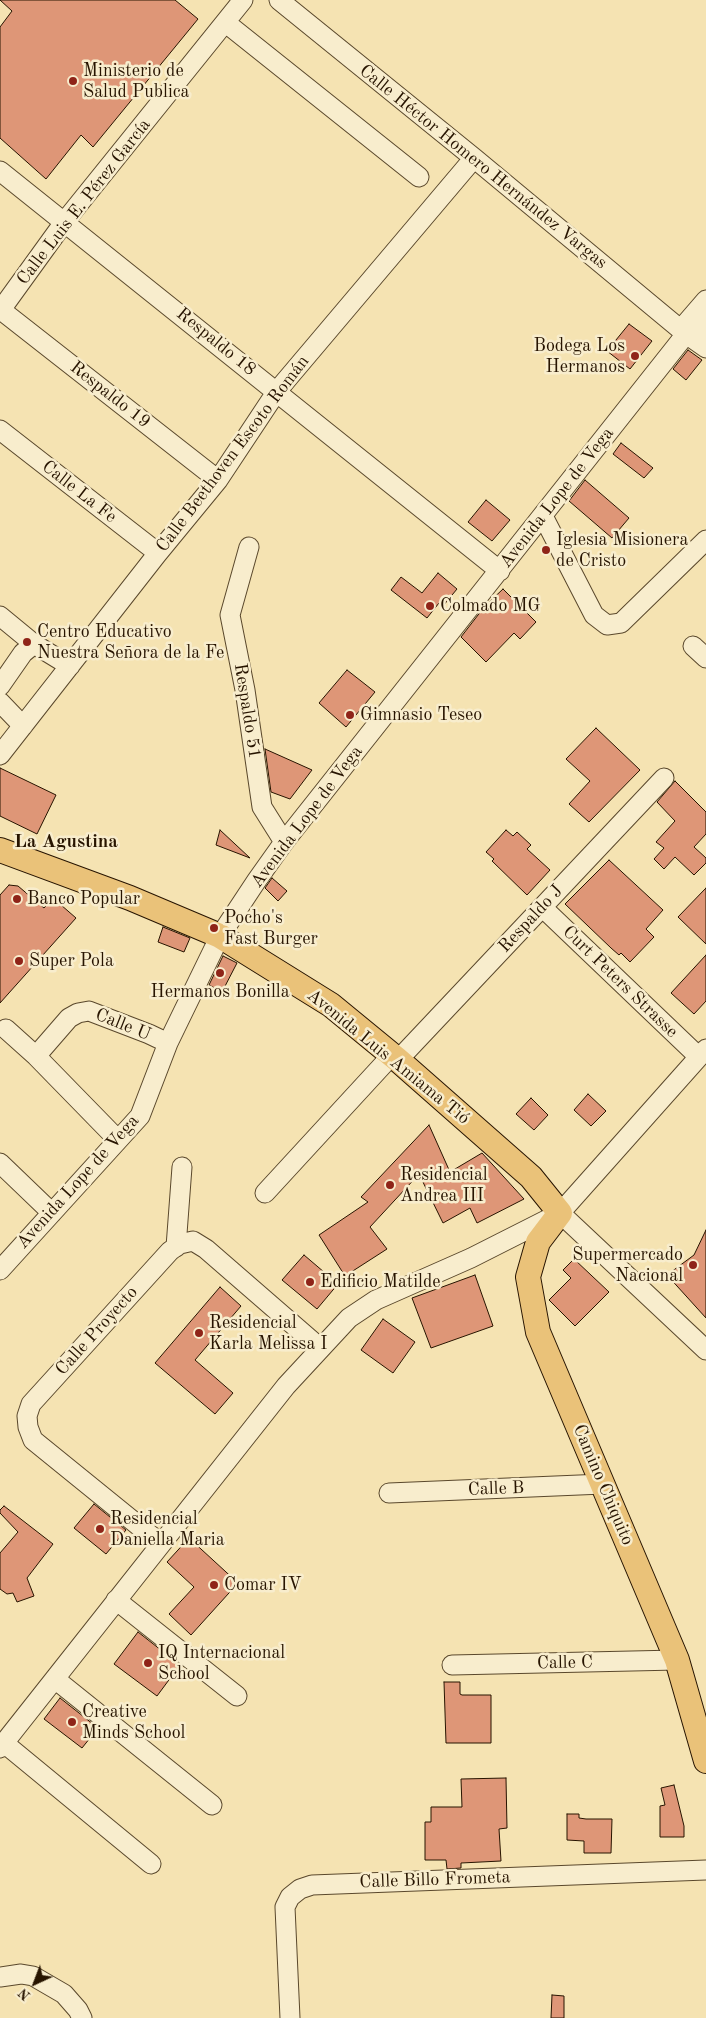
<!DOCTYPE html>
<html>
<head>
<meta charset="utf-8">
<style>
  body { margin:0 }
  #map { position:relative; width:706px; height:2018px; overflow:hidden; background:#f5e3b2; font-family:"Old Standard TT",serif }
  canvas { display:block }
  .north { position:absolute; left:10px; top:1958px; width:50px; height:50px; -webkit-text-stroke:4px #f8edcd; paint-order:stroke; rotate:223deg; font-size:14px; font-weight:700; line-height:20px; text-align:center; color:#271400 }
  .north::after { content:''; display:block; margin:auto; width:18px; height:22px; background:#271400; clip-path:polygon(50% 0,100% 100%,50% 72%,0 100%) }
</style>
</head>
<body>
<div id="map">
<canvas width="706" height="2018"></canvas>
<div class="north">N</div>
</div>
<script>
const c = document.querySelector('canvas').getContext('2d');
c.lineJoin = 'round';
function paint(path, color) { c.fillStyle = color; c.fill(path, 'evenodd'); }
const toPath = rows => new Path2D(rows.map(r => 'M' + r).join(''));
function strokePath(path, color, width, dash) { c.strokeStyle = color; c.lineWidth = width; c.lineCap = dash ? 'butt' : 'round'; c.setLineDash(dash || []); c.stroke(path); }
function drawText(font, color, halo, rows, align = 'center') {
  c.font = font + ' "Old Standard TT",serif'; c.lineWidth = 5; c.setLineDash([]); c.textBaseline = 'middle'; c.strokeStyle = halo; c.fillStyle = color; for (const [text, x, y, turn = 0] of rows) {
    c.save(); c.translate(x, y); c.rotate((+turn || 0) * Math.PI / 180); c.textAlign = isNaN(turn) ? turn : align; if (halo) c.strokeText(text, 0, 0); c.fillText(text, 0, 0); c.restore();
  }
}
const building = toPath([
  [0,0,175,0,198,19,93,147,81,135,46,179,0,138,0,27,12,11,0,0],
  [629,324,652,341,630,369,607,351,629,324],
  [688,350,702,360,686,380,673,369,688,350],
  [621,443,653,468,644,478,613,454,621,443],
  [585,480,629,518,612,538,569,501,585,480],
  [486,500,510,520,492,541,468,522,486,500],
  [438,573,457,589,443,606,439,603,427,618,391,590,401,577,422,593,438,573],
  [503,589,536,622,520,639,514,633,486,662,461,637,485,606,503,589],
  [347,670,375,692,346,727,319,703,347,670],
  [596,728,640,770,589,822,569,804,590,781,566,759,596,728],
  [265,749,312,770,290,799,271,792,265,749],
  [0,768,56,795,37,834,0,816,0,768],
  [675,781,706,812,706,834,694,847,706,858,706,863,694,875,675,857,664,869,654,859,664,848,656,842,675,821,657,802,675,781],
  [220,830,250,858,216,845,220,830],
  [506,830,513,836,517,832,531,845,527,849,550,870,527,895,492,861,494,859,486,852,506,830],
  [609,860,663,910,646,929,654,937,630,962,621,953,619,955,611,948,565,904,609,860],
  [272,878,287,891,278,901,265,888,272,878],
  [9,885,18,886,44,908,53,898,76,918,0,1003,0,895,9,885],
  [706,888,706,944,678,917,706,888],
  [163,927,190,938,184,952,158,942,163,927],
  [706,955,706,1001,694,1014,671,993,706,955],
  [223,956,237,963,222,992,209,985,223,956],
  [588,1094,606,1111,591,1126,574,1110,588,1094],
  [531,1098,548,1115,534,1130,516,1114,531,1098],
  [429,1125,450,1172,482,1153,524,1199,477,1223,470,1208,443,1223,419,1174,370,1227,387,1249,345,1276,319,1235,368,1202,361,1197,429,1125],
  [706,1230,706,1318,667,1275,694,1255,706,1230],
  [304,1255,338,1284,317,1309,282,1280,304,1255],
  [574,1259,609,1292,575,1326,549,1300,571,1278,563,1270,574,1259],
  [475,1275,493,1326,431,1348,412,1298,475,1275],
  [220,1287,241,1306,195,1360,233,1393,215,1414,155,1363,220,1287],
  [383,1319,415,1342,393,1373,361,1350,383,1319],
  [94,1504,126,1530,106,1554,74,1528,94,1504],
  [4,1506,53,1544,27,1578,34,1596,17,1602,13,1593,7,1594,0,1589,0,1553,18,1532,0,1513,0,1510,4,1506],
  [189,1538,238,1583,191,1635,169,1614,194,1587,167,1562,189,1538],
  [138,1632,180,1665,157,1696,114,1664,138,1632],
  [444,1682,460,1682,460,1694,462,1695,491,1695,491,1743,446,1743,444,1682],
  [60,1698,98,1728,82,1748,44,1719,60,1698],
  [506,1778,507,1828,499,1829,501,1861,461,1863,461,1868,447,1869,446,1860,425,1860,425,1822,431,1822,431,1807,462,1807,461,1779,506,1778],
  [674,1785,684,1826,684,1837,660,1837,660,1806,665,1805,661,1788,674,1785],
  [567,1814,579,1814,579,1818,586,1819,612,1819,611,1853,584,1853,584,1841,567,1840,567,1814],
  [552,1995,564,1996,564,2018,551,2018,552,1995]
]);
const minor = toPath([
  [279,0,474,158,686,334,706,348],
  [226,23,419,177],
  [0,171,500,571],
  [1,310,218,480],
  [0,311,65,221,243,0],
  [686,334,699,330,706,322],
  [0,430,158,553],
  [543,516,594,615,607,625,621,623,706,540],
  [249,547,230,615,245,690,262,807,284,842],
  [0,616,34,644],
  [693,646,706,658],
  [0,686,23,653,34,644,70,666],
  [0,702,23,726],
  [0,755,158,553,218,480,277,391,474,158],
  [542,907,699,1057],
  [6,1029,36,1056,118,1140],
  [36,1056,69,1018,78,1013,89,1011,149,1034,168,1043],
  [398,1060,664,778],
  [0,1163,52,1213],
  [265,1193,392,1055],
  [560,1213,706,1350],
  [176,1247,182,1167],
  [0,1270,140,1116,168,1043,220,936,257,880,284,842,686,334,687,322,706,300],
  [389,1493,603,1484],
  [160,1543,33,1440,28,1427,27,1416,31,1404,170,1251,180,1244,193,1241,206,1249,320,1348],
  [116,1600,237,1696],
  [452,1665,677,1660],
  [55,1679,212,1805],
  [4,1743,151,1864],
  [0,1748,286,1386,349,1318,376,1300,471,1258,560,1213,706,1049],
  [0,1977,21,1974,33,1976,64,1994,78,2010,82,2018],
  [290,2018,285,1907,290,1897,300,1889,312,1885,706,1870]
]);
const major = toPath([
  [0,850,130,898,220,936,331,1005,398,1060,531,1177,560,1213,538,1242,528,1277,538,1332,677,1660,706,1761]
]);
const markers = [
  [73,81,5,"#8f2418"],
  [635,356,5,"#8f2418"],
  [546,550,5,"#8f2418"],
  [430,606,5,"#8f2418"],
  [27,642,5,"#8f2418"],
  [350,715,5,"#8f2418"],
  [17,899,5,"#8f2418"],
  [214,928,5,"#8f2418"],
  [19,961,5,"#8f2418"],
  [220,973,5,"#8f2418"],
  [390,1185,5,"#8f2418"],
  [693,1265,5,"#8f2418"],
  [310,1282,5,"#8f2418"],
  [199,1333,5,"#8f2418"],
  [100,1529,5,"#8f2418"],
  [214,1585,5,"#8f2418"],
  [148,1663,5,"#8f2418"],
  [72,1722,5,"#8f2418"]
];
const poiNames = [
  ["Ministerio de",83,71],
  ["Salud Publica",83,92],
  ["Bodega Los",625,346,"right"],
  ["Hermanos",625,367,"right"],
  ["Iglesia Misionera",556,540],
  ["de Cristo",556,561],
  ["Colmado MG",440,606],
  ["Centro Educativo",37,632],
  ["Nuestra Señora de la Fe",37,653],
  ["Gimnasio Teseo",360,715],
  ["Banco Popular",27,899],
  ["Pocho's",224,918],
  ["Fast Burger",224,939],
  ["Super Pola",29,961],
  ["Hermanos Bonilla",220,992,"center"],
  ["Residencial",400,1175],
  ["Andrea III",400,1196],
  ["Supermercado",683,1255,"right"],
  ["Nacional",683,1276,"right"],
  ["Edificio Matilde",320,1282],
  ["Residencial",209,1323],
  ["Karla Melissa I",209,1344],
  ["Residencial",110,1519],
  ["Daniella Maria",110,1540],
  ["Comar IV",224,1585],
  ["IQ Internacional",158,1653],
  ["School",158,1674],
  ["Creative",82,1712],
  ["Minds School",82,1733]
];
const streetNames = [
  ["Calle Héctor Homero Hernández Vargas",483,167,39],
  ["Calle Luis E. Pérez García",84,202,-52],
  ["Respaldo 18",216,342,39],
  ["Respaldo 19",110,395,38],
  ["Calle Beethoven Escoto Román",233,454,-53],
  ["Calle La Fe",79,492,38],
  ["Avenida Lope de Vega",557,498,-52],
  ["Respaldo 51",247,711,81],
  ["Avenida Lope de Vega",307,817,-53],
  ["Respaldo J",531,919,-47],
  ["Curt Peters Strasse",620,982,44],
  ["Calle U",123,1025,22],
  ["Avenida Luis Amiama Tió",388,1057,39],
  ["Avenida Lope de Vega",78,1182,-48],
  ["Calle Proyecto",97,1331,-48],
  ["Camino Chiquito",603,1485,67],
  ["Calle B",496,1489,-2],
  ["Calle C",565,1663,-1],
  ["Calle Billo Frometa",435,1880,-2]
];
const neighbourhoodNames = [
  ["La Agustina",66,842]
];
paint(building, '#de9677');
strokePath(building, '#271400', 1);
strokePath(minor, '#5a482c', 21);
strokePath(major, '#271400', 26);
strokePath(minor, '#f8edcd', 19);
strokePath(major, '#eac279', 24);
for (const [x, y, r, color] of markers) { const dot = new Path2D(); dot.arc(x, y, r, 0, 2 * Math.PI); c.fillStyle = color; c.fill(dot); strokePath(dot, '#f8edcd', 2); }
drawText('18px', '#271400', '#f8edcd', poiNames, 'left');
drawText('18px', '#271400', '#f8edcd', streetNames);
drawText('bold 19px', '#271400', '#f8edcd', neighbourhoodNames);
</script>
</body>
</html>
